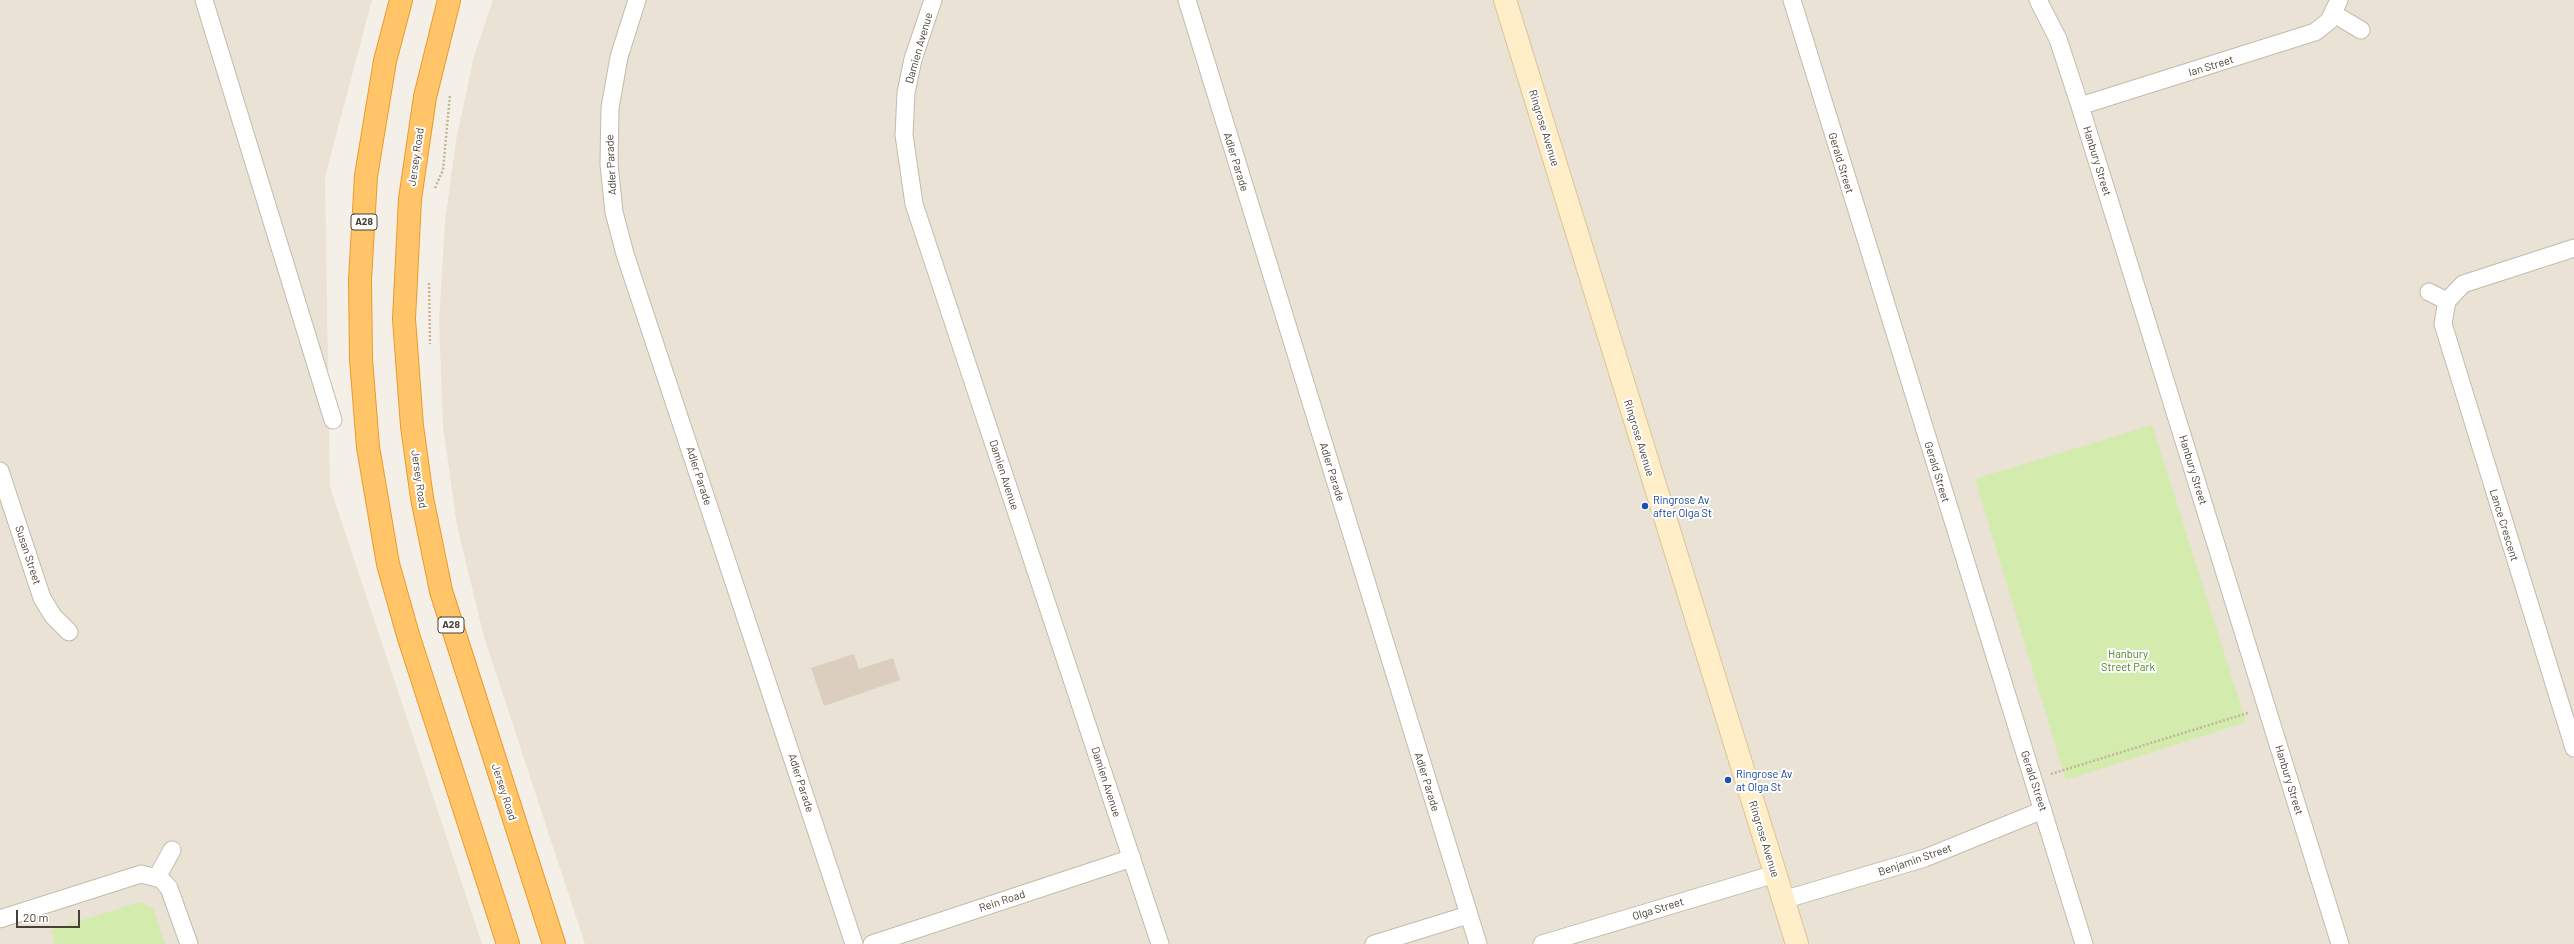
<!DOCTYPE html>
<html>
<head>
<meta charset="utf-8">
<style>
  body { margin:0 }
  #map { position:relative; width:2574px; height:944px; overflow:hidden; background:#f5f0e7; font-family:Barlow,sans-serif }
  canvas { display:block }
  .scale { position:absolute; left:16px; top:910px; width:64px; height:18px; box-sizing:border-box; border:2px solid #494035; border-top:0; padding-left:5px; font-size:12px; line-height:14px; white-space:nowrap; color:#494035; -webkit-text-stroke:3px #fff; paint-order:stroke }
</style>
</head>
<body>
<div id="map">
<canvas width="2574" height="944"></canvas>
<div class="scale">20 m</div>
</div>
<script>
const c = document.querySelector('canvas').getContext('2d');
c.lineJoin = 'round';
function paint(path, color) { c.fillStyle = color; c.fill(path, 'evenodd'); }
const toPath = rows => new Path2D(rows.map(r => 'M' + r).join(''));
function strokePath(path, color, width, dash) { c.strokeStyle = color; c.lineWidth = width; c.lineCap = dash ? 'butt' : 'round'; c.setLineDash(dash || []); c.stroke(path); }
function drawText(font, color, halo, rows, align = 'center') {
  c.font = font + ' Barlow,sans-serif'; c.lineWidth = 4; c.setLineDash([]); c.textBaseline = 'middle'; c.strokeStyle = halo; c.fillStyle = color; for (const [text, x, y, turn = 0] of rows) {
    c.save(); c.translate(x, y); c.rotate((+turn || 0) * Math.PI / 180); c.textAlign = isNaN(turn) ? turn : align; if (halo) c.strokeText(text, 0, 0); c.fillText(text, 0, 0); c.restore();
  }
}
const residential = toPath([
  [0,0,372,0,325,177,330,487,482,944,0,944],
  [493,0,2574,0,2574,944,585,944,484,637,457,526,443,426,439,321,445,222,456,140,474,56]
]);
const green = toPath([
  [2152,425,2246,722,2066,780,1975,479],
  [140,902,153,908,165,944,55,944,51,930]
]);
const building = toPath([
  [854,654,859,669,893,658,900,680,824,706,811,668]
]);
const path = toPath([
  [435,188,443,170,450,95],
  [429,283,430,344],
  [2051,774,2248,713]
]);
const street = toPath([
  [204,0,333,420],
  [637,0,619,57,610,108,609,164,614,212,625,254,854,944],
  [933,0,913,59,906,93,904,135,914,204,1160,944],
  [1187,0,1478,944],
  [1792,0,2084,944],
  [2038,0,2058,39,2080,106,2340,944],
  [2334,14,2361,30],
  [2080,106,2315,32,2329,21,2339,0],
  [2574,248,2463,284,2447,301,2443,324,2574,748],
  [2429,292,2447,301],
  [0,471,42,598,53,616,69,632],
  [157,877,172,850],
  [1783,900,1925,858,2043,810],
  [0,919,141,874,161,879,169,888,189,944],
  [872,944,1132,858],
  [1374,944,1468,915],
  [1542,944,1775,874]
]);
const secondary = toPath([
  [1505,0,1797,944]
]);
const highway = toPath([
  [401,0,385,61,366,176,360,280,361,359,368,447,388,564,408,635,508,944],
  [449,0,425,97,410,199,404,319,412,426,422,498,441,591,554,944]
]);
const markers = [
  [1645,506,4,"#1a4fb4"],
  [1728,780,4,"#1a4fb4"]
];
const shields = [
  [364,222,26],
  [451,625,26]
];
const shieldNames = [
  ["A28",364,222],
  ["A28",451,625]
];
const streetNames = [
  ["Damien Avenue",919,48,-74],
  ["Ian Street",2211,66,-17],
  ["Ringrose Avenue",1544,128,73],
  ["Jersey Road",416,157,-82],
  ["Hanbury Street",2097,161,73],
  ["Adler Parade",1236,162,73],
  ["Gerald Street",1841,163,73],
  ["Adler Parade",611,165,-93],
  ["Ringrose Avenue",1639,438,73],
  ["Hanbury Street",2193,470,73],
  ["Adler Parade",1332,472,73],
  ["Gerald Street",1937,472,73],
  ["Damien Avenue",1004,475,72],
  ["Adler Parade",699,476,72],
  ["Jersey Road",419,479,82],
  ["Lance Crescent",2504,525,73],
  ["Susan Street",28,555,72],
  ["Hanbury Street",2289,780,73],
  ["Gerald Street",2034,781,72],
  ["Damien Avenue",1106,782,72],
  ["Adler Parade",1427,782,73],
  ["Adler Parade",801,783,72],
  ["Jersey Road",504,792,72],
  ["Ringrose Avenue",1764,839,73],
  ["Benjamin Street",1915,860,-19],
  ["Rein Road",1002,901,-18],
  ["Olga Street",1658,909,-17]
];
const transitNames = [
  ["Ringrose Av",1653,500],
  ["after Olga St",1653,513],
  ["Ringrose Av",1736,774],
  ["at Olga St",1736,787]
];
const parkNames = [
  ["Hanbury",2128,654],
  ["Street Park",2128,667]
];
paint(residential, '#e9e2d5');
paint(green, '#d3ecad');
paint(building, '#dbcebf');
strokePath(street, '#c4baac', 19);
strokePath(secondary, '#dcc596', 24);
strokePath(highway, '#ea9a2d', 24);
strokePath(path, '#c4b399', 2.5, [2, 2]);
strokePath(street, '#fff', 17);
strokePath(secondary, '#ffeec7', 22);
strokePath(highway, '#ffc568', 22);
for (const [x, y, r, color] of markers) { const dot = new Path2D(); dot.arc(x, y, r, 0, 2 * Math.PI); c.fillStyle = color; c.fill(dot); strokePath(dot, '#fff', 1.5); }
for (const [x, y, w] of shields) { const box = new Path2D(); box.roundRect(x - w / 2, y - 8, w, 16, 3); c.fillStyle = '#fff'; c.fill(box); strokePath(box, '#494035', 1); }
drawText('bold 10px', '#494035', null, shieldNames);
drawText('11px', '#494035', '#fff', streetNames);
drawText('11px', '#164399', '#fff', transitNames, 'left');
drawText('11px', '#4b8023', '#fff', parkNames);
</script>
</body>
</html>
